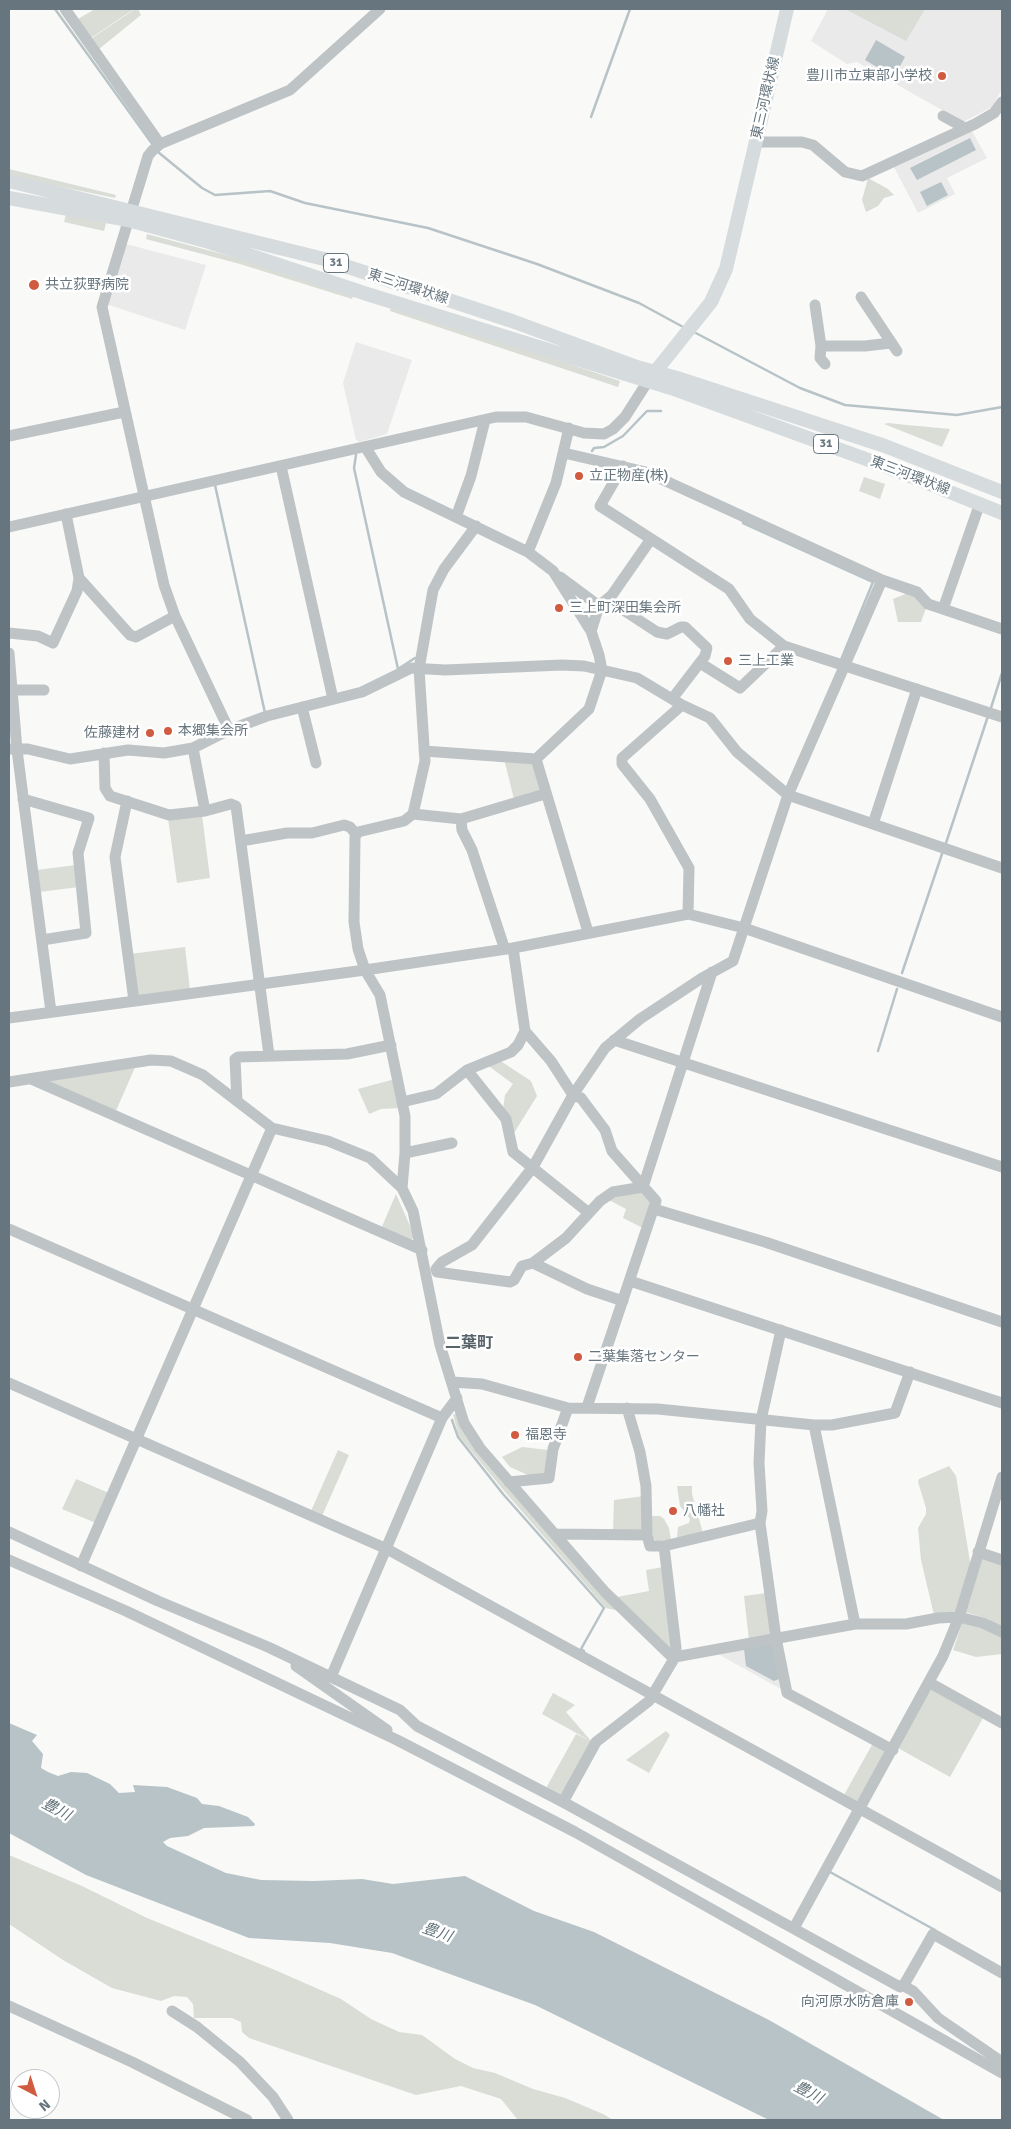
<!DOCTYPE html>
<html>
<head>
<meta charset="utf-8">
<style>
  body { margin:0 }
  #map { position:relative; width:1011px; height:2129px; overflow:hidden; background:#f9f9f7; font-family:Signika,sans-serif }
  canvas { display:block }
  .frame { position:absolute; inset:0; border:10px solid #66757e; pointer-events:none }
  .north { position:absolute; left:10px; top:2069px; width:50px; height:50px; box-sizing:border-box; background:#fff; border:1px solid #c2c8cb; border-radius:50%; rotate:140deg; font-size:14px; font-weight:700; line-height:20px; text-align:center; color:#66757e }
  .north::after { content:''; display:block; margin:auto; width:18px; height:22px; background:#d05b40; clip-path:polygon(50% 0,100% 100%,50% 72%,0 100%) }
</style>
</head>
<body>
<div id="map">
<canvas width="1011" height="2129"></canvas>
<div class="frame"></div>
<div class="north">N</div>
</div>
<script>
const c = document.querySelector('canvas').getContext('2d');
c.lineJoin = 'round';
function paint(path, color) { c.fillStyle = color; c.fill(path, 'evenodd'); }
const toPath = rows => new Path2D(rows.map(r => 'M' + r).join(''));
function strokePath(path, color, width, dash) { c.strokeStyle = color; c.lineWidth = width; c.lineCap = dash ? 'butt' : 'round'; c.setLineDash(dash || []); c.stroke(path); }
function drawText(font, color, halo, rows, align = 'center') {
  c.font = font + ' Signika,"Noto Sans JP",sans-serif'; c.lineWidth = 5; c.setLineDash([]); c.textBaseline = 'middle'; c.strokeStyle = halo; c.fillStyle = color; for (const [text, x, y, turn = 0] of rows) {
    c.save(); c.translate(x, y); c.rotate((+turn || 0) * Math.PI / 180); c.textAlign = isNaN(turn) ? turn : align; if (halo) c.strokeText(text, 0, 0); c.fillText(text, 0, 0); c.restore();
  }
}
const built = toPath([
  [828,9,1002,9,1002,89,992,107,963,122,857,62,847,64,811,41],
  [972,131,987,158,947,178,955,194,918,213,894,167],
  [126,244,206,265,185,330,106,304],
  [356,342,412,360,387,434,359,442,356,440,343,383],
  [775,1642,781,1689,716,1653]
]);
const green = toPath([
  [95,9,134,9,91,38,78,19],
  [135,9,138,9,141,15,99,49,92,38],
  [845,9,925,9,906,41],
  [9,169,116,195,115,198,9,176],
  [868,178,888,189,894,195,884,198,878,206,866,212,862,200],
  [66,214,106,223,104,231,64,222],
  [147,234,241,259,354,294,352,299,240,264,146,239],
  [391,306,493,338,620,381,618,387,390,311],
  [888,423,907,425,950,429,942,447,884,424],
  [864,477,885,484,880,499,859,491],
  [908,593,914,594,926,608,921,622,898,622,893,599],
  [504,759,531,762,540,788,539,792,514,799],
  [202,815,210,878,177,883,168,818],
  [76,865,79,887,39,892,37,870],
  [185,947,190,990,136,997,130,954],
  [499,1060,531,1081,537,1096,514,1133,503,1109,505,1095,513,1084,486,1064],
  [136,1065,115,1113,41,1080],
  [395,1079,400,1108,381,1109,369,1114,358,1089],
  [641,1191,651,1203,643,1228,623,1218,626,1209,607,1199],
  [396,1194,414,1235,411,1242,381,1229],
  [456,1413,624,1612,606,1608,505,1492,459,1436,453,1415],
  [522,1447,548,1450,545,1476,530,1476,510,1467,502,1457],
  [338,1450,349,1455,322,1516,311,1511],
  [949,1466,956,1476,971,1568,958,1611,934,1615,921,1560,918,1528,926,1514,926,1508,918,1482,919,1479],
  [76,1479,109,1493,96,1523,62,1509],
  [677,1486,692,1486,692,1494,703,1533,679,1538,677,1537,678,1527,689,1523,690,1519,680,1506],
  [644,1496,644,1532,613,1532,614,1500],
  [650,1516,660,1516,664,1519,669,1528,671,1540,657,1541,653,1539],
  [983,1557,1002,1564,1002,1628,988,1619,965,1612],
  [663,1567,673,1651,617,1597,649,1591,646,1570],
  [767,1593,772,1636,749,1640,744,1596],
  [963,1621,1002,1635,1002,1654,976,1657,953,1650],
  [931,1689,983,1718,950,1777,898,1748],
  [553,1693,575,1705,566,1712,592,1742,561,1798,545,1790,576,1734,589,1740,542,1714],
  [666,1731,670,1735,649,1773,626,1760],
  [873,1743,888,1751,859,1803,844,1795],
  [9,1855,82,1886,147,1918,275,1970,341,1999,371,2019,399,2032,422,2035,455,2059,473,2068,495,2073,533,2089,565,2098,603,2114,613,2120,518,2120,501,2099,461,2086,416,2095,249,2038,242,2032,241,2022,232,2018,194,2018,193,2004,187,1997,174,1996,161,2001,112,1988,63,1960,9,1924]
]);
const water = toPath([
  [876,40,905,57,894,77,865,60],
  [970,138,976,150,917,180,910,168],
  [941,182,948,195,927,206,920,192],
  [773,1644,779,1679,774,1681,746,1666,744,1649],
  [9,1723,37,1735,32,1741,43,1754,41,1768,48,1772,58,1776,71,1772,87,1773,110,1784,119,1793,135,1792,133,1785,167,1787,197,1798,202,1804,219,1806,248,1817,255,1824,254,1826,204,1828,188,1836,170,1838,163,1842,167,1846,226,1873,261,1880,314,1881,362,1879,393,1884,465,1876,534,1911,594,1932,769,2020,944,2120,769,2120,535,2005,392,1953,330,1943,249,1938,86,1875,9,1833]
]);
const stream = toPath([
  [55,9,153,145],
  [591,117,630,9],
  [158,152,202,188,215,195,270,191,305,203,428,228,537,264,639,303,685,328],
  [692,331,800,388,845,405,957,415,1002,407],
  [592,451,594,448,604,447,623,436,647,411,661,411],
  [356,455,354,468,398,669,415,658],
  [215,485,265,713],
  [743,523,873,582,841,660],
  [990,711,1002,673],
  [945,846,988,716],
  [902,973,943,851],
  [878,1051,897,989],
  [452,1420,458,1437,503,1494,604,1608,581,1649,584,1651],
  [830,1872,935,1930]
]);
const minor = toPath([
  [65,9,160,144],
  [943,116,965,128],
  [756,142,802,142,813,145,845,172,862,176,975,124,994,113,1002,102],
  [861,297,897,351],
  [815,305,821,346,820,358,825,364],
  [821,346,865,346,891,343],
  [9,436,124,412],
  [366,448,381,472,404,492,528,552,553,571,591,631],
  [564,453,646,472,882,580,917,592,928,604,943,609,980,503],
  [281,466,333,699],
  [623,466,600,506,729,589,750,619,784,646,1002,717],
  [66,514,79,578,130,635,136,637,175,616],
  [456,517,471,476,485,420],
  [9,527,496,417,526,417,584,433,604,434,613,429,625,417,648,381],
  [528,552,556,483,569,428],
  [560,577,599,606,612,595,651,539],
  [608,600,657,632,667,634,681,627,685,627,707,648,705,656,672,699],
  [943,609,1002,629],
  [9,633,38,636,53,643,77,591,79,578],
  [9,653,17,750,51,1012],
  [700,663,740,688,784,646],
  [13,690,44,690],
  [682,705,622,758,622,764,650,799,689,868,688,914],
  [302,707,316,763],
  [229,730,175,616,164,585,102,307,148,156,152,151,160,144,290,90,380,9],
  [193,748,205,811],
  [9,749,28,749,70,759,128,750,164,753,193,748,229,730,267,716,362,692,411,668,445,670,562,665,584,666,637,678,682,705,710,718,737,752,788,795,1002,868],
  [424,751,536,759,589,709,602,670,599,655,591,631,599,606],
  [104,753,105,788,110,796,169,815,205,811,231,804,236,806,269,1055],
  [536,759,588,932],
  [23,799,89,818,78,853,86,933,42,940],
  [127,801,115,857,134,1001],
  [413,814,461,819,545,794],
  [461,819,462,830,472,850,504,947],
  [873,824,917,689],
  [241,841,287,833,312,833,344,825,350,827,356,834],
  [513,948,525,1031,551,1061,573,1095,581,1098,605,1130,612,1151,656,1201,587,1407],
  [9,1018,365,970,513,948,688,914,744,928,1002,1017],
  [614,1040,1002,1167],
  [467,1070,511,1052,518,1045,525,1031],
  [31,1079,422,1250],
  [9,1082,151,1060,171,1061,203,1075,272,1128,328,1141,370,1158,402,1188,413,1211,440,1345,464,1423,480,1448,605,1592,670,1655,675,1657,855,1624,906,1624,938,1618,959,1617,983,1623,1002,1632],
  [237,1101,235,1059,238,1057,347,1054,391,1045],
  [402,1102,436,1094,467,1070,506,1119,513,1152,589,1213],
  [405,1153,452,1143],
  [643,1187,712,972],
  [402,1188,405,1153,405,1116,380,995,365,970,358,949,354,922,355,837,358,832,404,821,413,814,425,761,419,669,433,590,444,569,476,526],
  [654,1209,765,1242,1002,1322],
  [9,1229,442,1418],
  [533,1263,566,1238,600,1201,613,1192,643,1187],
  [630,1281,1002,1403],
  [623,1301,587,1289,533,1263,522,1266,514,1280,510,1282,437,1272,436,1269,442,1262,472,1245,533,1167,573,1095,605,1048,640,1019,702,978,733,961,788,795,882,580],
  [781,1330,761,1420,759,1463,762,1511,760,1523,776,1638,787,1693,893,1750],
  [452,1382,482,1384,568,1408,658,1409,814,1425,832,1425,895,1413,910,1372],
  [9,1383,387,1549,1002,1887],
  [627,1408,640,1452,646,1486,647,1535,650,1546,664,1546],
  [814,1425,855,1624],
  [509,1482,549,1478,553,1449,568,1408],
  [9,1532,158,1601,268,1647,400,1710,417,1726,563,1802,900,1987,905,1983,933,1934,1002,1973],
  [555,1534,647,1535],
  [978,1552,1002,1560],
  [9,1560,126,1611,397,1740,575,1832,1002,2073],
  [81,1566,272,1128],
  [296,1666,387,1730],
  [331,1677,442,1418,457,1398],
  [930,1683,1002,1723],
  [563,1802,596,1742,649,1701,675,1657,676,1648,664,1546,760,1523],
  [794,1928,943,1656,959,1617,1002,1477],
  [904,1986,913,1991,938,2018,1002,2062],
  [9,2006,132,2062,247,2120],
  [172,2011,197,2027,240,2062,273,2097,288,2120]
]);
const major = toPath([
  [9,181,324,259,512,321,637,367,677,378,885,446,1002,492],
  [9,198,128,220,209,242,367,294,671,388,885,466,1002,513],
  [651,377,711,302,726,269,787,9]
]);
const markers = [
  [942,76,5,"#d05b40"],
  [34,285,6,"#d05b40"],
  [579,476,5,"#d05b40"],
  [559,608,5,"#d05b40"],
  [728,661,5,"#d05b40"],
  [168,731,5,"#d05b40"],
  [150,733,5,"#d05b40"],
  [578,1357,5,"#d05b40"],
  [515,1435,5,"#d05b40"],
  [673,1511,5,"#d05b40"],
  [909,2002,5,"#d05b40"]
];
const shields = [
  [336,263,25],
  [826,444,25]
];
const shieldNames = [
  ["31",336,263],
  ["31",826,444]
];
const poiNames = [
  ["豊川市立東部小学校",932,76,"right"],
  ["共立荻野病院",45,285],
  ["立正物産(株)",589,476],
  ["三上町深田集会所",569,608],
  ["三上工業",738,661],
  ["本郷集会所",178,731],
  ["佐藤建材",140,733,"right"],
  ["二葉集落センター",588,1357],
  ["福恩寺",525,1435],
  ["八幡社",683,1511],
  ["向河原水防倉庫",899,2002,"right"]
];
const streetNames = [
  ["東三河環状線",766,98,-77],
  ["東三河環状線",408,287,18],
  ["東三河環状線",910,476,21]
];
const waterNames = [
  ["豊川",56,1810,28],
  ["豊川",437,1933,19],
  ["豊川",808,2093,28]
];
const quarterNames = [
  ["二葉町",469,1344]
];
paint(built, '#eaeaea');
paint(green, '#d9ddd6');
paint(water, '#b7c3c6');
strokePath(stream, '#b7c3c6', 2.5);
strokePath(minor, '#bec3c6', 11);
strokePath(major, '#d6dbdd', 14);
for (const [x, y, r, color] of markers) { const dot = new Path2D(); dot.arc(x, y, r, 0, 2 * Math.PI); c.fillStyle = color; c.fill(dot); strokePath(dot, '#fff', 2); }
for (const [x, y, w] of shields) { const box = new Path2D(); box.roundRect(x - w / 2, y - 9.5, w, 19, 4); c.fillStyle = '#fff'; c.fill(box); strokePath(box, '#66757e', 1); }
drawText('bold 12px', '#66757e', null, shieldNames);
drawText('14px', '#66757e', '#fff', poiNames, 'left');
drawText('14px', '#66757e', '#fff', streetNames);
drawText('italic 15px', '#627378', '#fff', waterNames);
drawText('bold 16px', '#58636a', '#fff', quarterNames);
</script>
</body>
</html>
